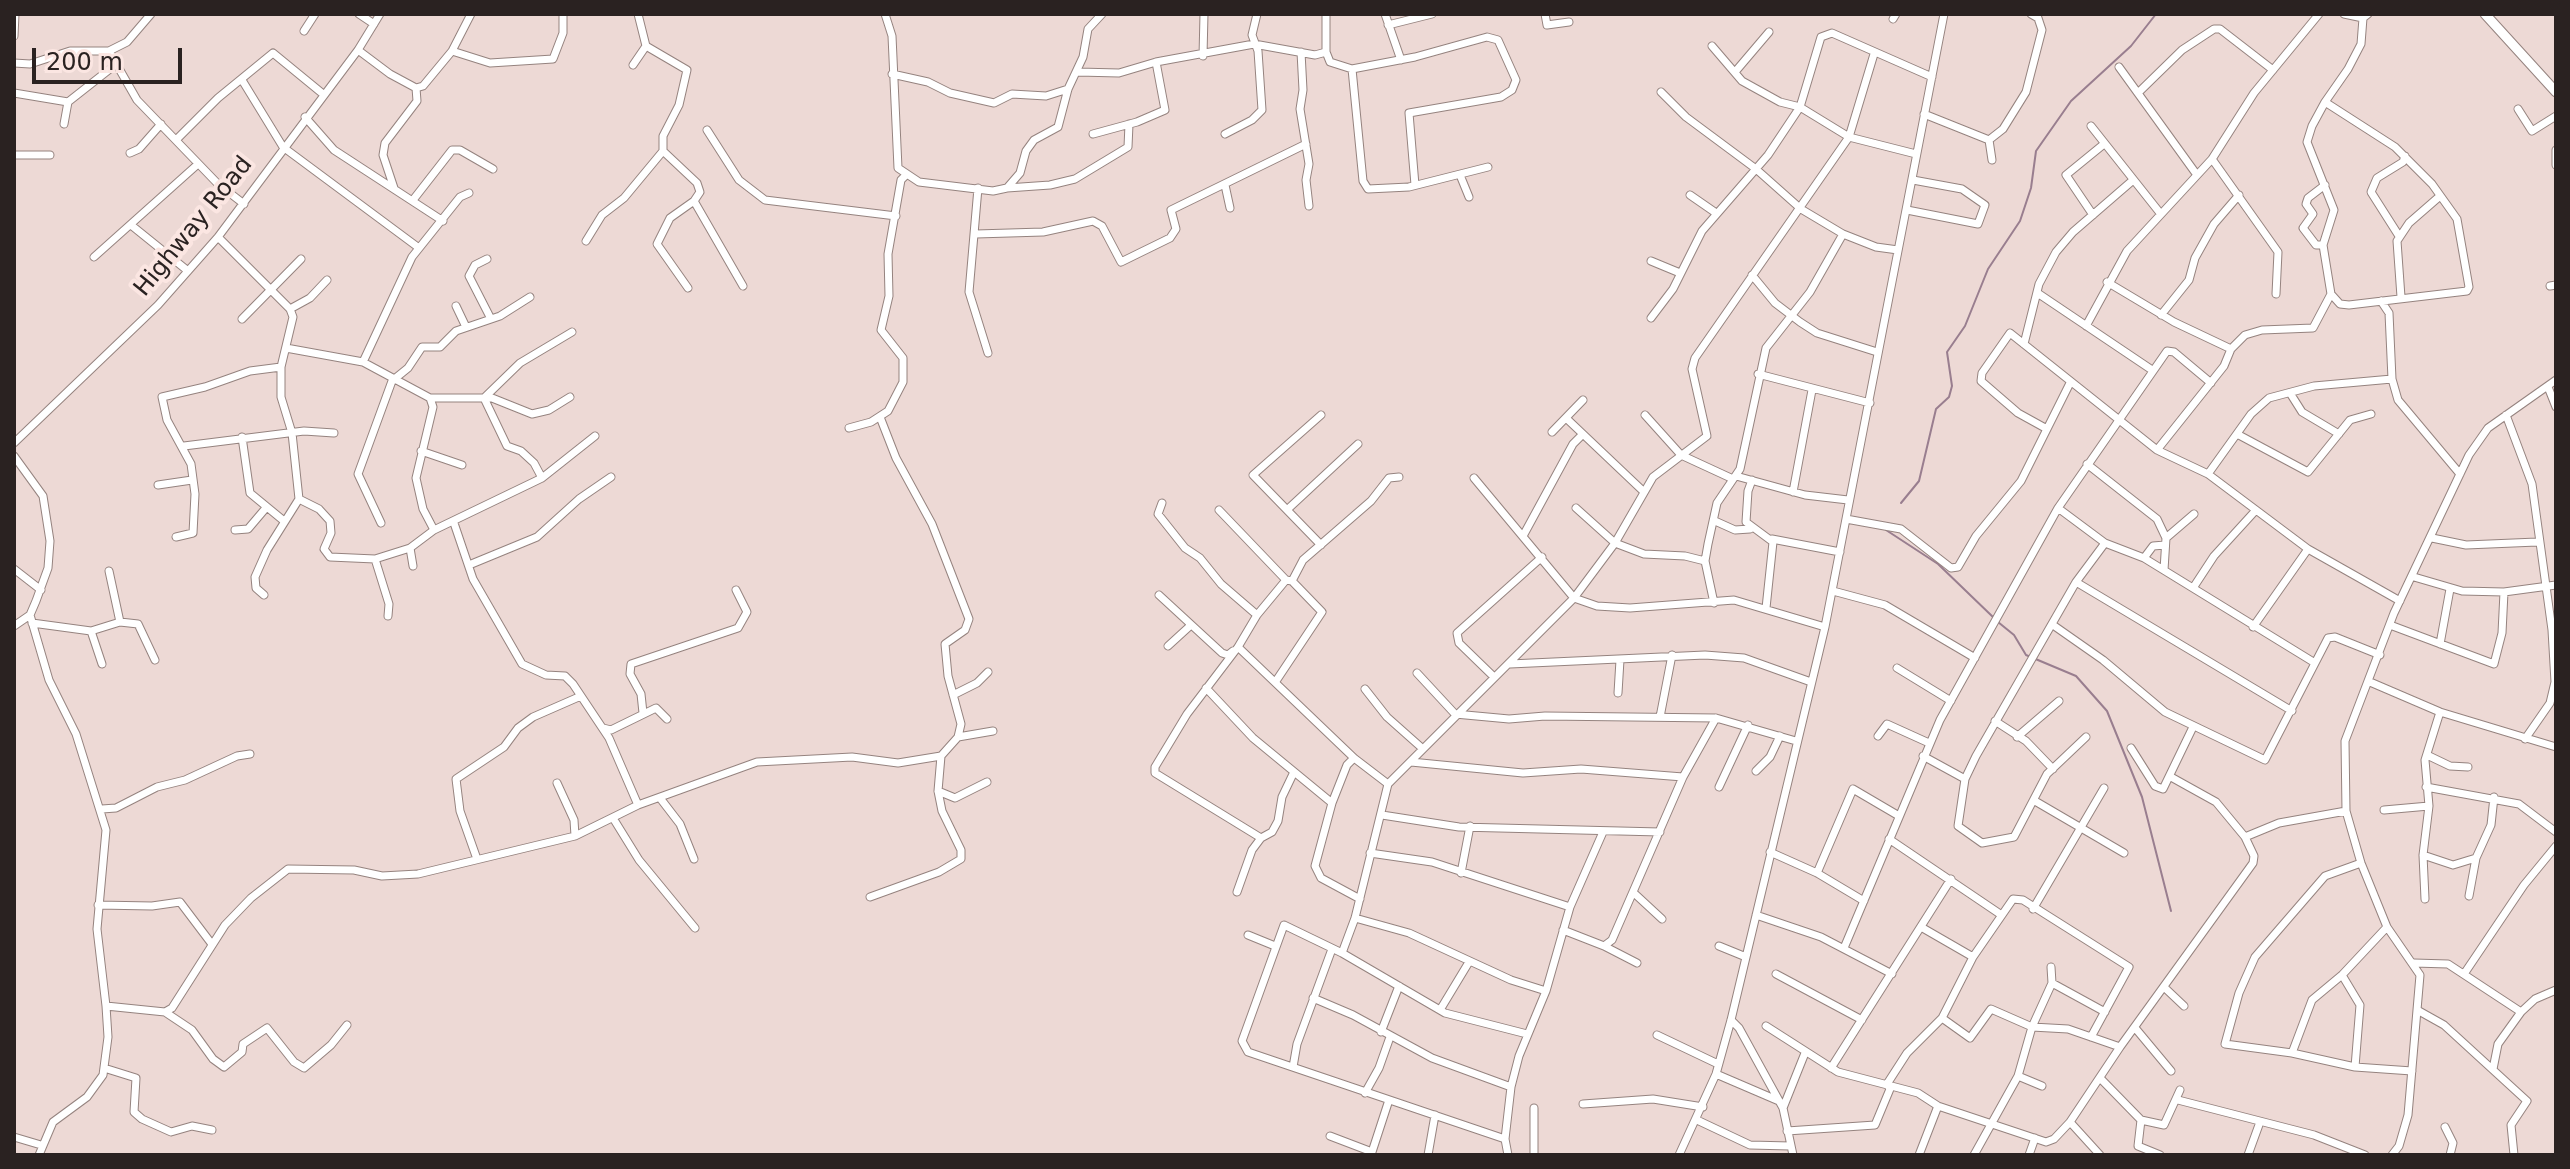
<!DOCTYPE html>
<html>
<head>
<meta charset="utf-8">
<style>
  body { margin:0 }
  #map { position:relative; width:2570px; height:1169px; overflow:hidden; background:#edd9d5; font-family:"DejaVu Sans",sans-serif }
  canvas { display:block }
  .frame { position:absolute; inset:0; border:16px solid #2a2221; pointer-events:none }
  .scale { position:absolute; left:32px; top:48px; width:150px; height:36px; box-sizing:border-box; border:4px solid #2a2221; border-top:0; padding-left:10px; font-size:24px; line-height:28px; white-space:nowrap; color:#2a2221; -webkit-text-stroke:6px #fbe6e2; paint-order:stroke }
</style>
</head>
<body>
<div id="map">
<canvas width="2570" height="1169"></canvas>
<div class="frame"></div>
<div class="scale">200 m</div>
</div>
<script>
const c = document.querySelector('canvas').getContext('2d');
c.lineJoin = 'round';
const toPath = rows => new Path2D(rows.map(r => 'M' + r).join(''));
function strokePath(path, color, width, dash) { c.strokeStyle = color; c.lineWidth = width; c.lineCap = dash ? 'butt' : 'round'; c.setLineDash(dash || []); c.stroke(path); }
function drawText(font, color, halo, rows, align = 'center') {
  c.font = font + ' "DejaVu Sans",sans-serif'; c.lineWidth = 8; c.setLineDash([]); c.textBaseline = 'middle'; c.strokeStyle = halo; c.fillStyle = color; for (const [text, x, y, turn = 0] of rows) {
    c.save(); c.translate(x, y); c.rotate((+turn || 0) * Math.PI / 180); c.textAlign = isNaN(turn) ? turn : align; if (halo) c.strokeText(text, 0, 0); c.fillText(text, 0, 0); c.restore();
  }
}
const stream = toPath([
  [1901,503,1919,481,1936,409,1949,397,1952,386,1947,352,1965,326,1988,269,2020,221,2031,188,2036,151,2071,101,2131,46,2156,14],
  [1886,530,1938,564,1994,618],
  [1998,622,2014,635,2026,655,2076,676,2107,711,2142,797,2171,911]
]);
const minor = toPath([
  [359,14,374,24],
  [638,14,646,46,687,70,679,105,663,136,663,151,697,183,700,192,694,201,670,218,657,244,688,288],
  [885,14,892,36,898,168,919,182,993,191,1007,188,1020,173,1026,151,1034,140,1058,127,1068,89,1083,57,1088,29,1102,14],
  [1326,14,1326,52,1330,62,1352,69,1415,57,1487,37,1498,40,1516,80,1512,90,1501,97,1409,113,1415,185],
  [1385,14,1401,60],
  [1545,14,1547,25,1569,22],
  [2344,14,2363,18,2368,14],
  [1893,19,1896,14],
  [1388,25,1432,14],
  [304,31,315,14],
  [14,36,15,14],
  [1712,46,1742,81,1780,102,1800,107,1849,137,1916,154],
  [358,50,390,74,416,88,423,86,452,51,471,14],
  [109,51,137,100,218,184,244,204],
  [452,51,490,63,553,59,563,33,563,14],
  [1301,52,1303,90,1300,109,1309,164,1306,180,1309,206],
  [1203,56,1204,14],
  [14,63,30,64,70,51,109,51,127,42,151,14],
  [633,65,646,46],
  [2119,67,2197,175],
  [1352,69,1363,181,1368,189,1409,187,1488,167],
  [1078,72,1119,73,1156,62,1254,44,1315,55,1326,52],
  [1735,72,1769,32],
  [892,74,928,82,950,93,994,103,1012,94,1046,96,1068,89],
  [242,80,283,147,419,248],
  [2140,91,2182,50,2214,29,2220,29,2273,70],
  [1661,92,1686,117,1756,169,1801,209,1843,234,1876,247,1898,250],
  [14,93,68,102,115,65],
  [2325,102,2395,147,2432,184,2457,219,2469,287,2467,291,2349,305,2340,304,2331,294,2323,245,2334,210,2307,142,2312,126,2325,102,2348,69,2361,44,2363,18],
  [2518,109,2532,131,2556,116],
  [1924,114,1989,140,1992,160],
  [305,117,334,150,443,221],
  [64,124,68,102],
  [2091,126,2160,213],
  [707,130,739,180,765,200,896,216],
  [1093,134,1137,122,1165,110,1156,62],
  [1225,134,1252,120,1262,110,1258,51,1252,35,1257,14],
  [176,140,218,98,273,53,323,94],
  [1989,140,2003,129,2026,92,2042,30,2038,18,2031,14],
  [2556,150,2556,165],
  [130,153,139,149,161,124],
  [14,155,50,155],
  [2212,159,2278,252,2276,294],
  [1460,175,1469,197],
  [1225,185,1230,208],
  [394,188,383,155,385,143,417,101,416,88],
  [978,188,969,292,988,353],
  [1007,188,1050,185,1075,179,1128,147,1129,124],
  [1690,195,1716,213],
  [413,200,452,150,460,150,493,169],
  [694,201,743,286],
  [1907,210,1978,224,1985,205,1962,189,1913,180],
  [2093,215,2066,175,2104,144],
  [131,225,188,271],
  [976,234,1043,232,1093,221,1102,226,1121,262,1170,238,1176,229,1171,210,1306,144],
  [2399,236,2371,192,2377,178,2403,162,2405,156],
  [218,237,290,309,293,317,281,367,281,397,292,433,299,499,267,550,255,577,256,588,264,595],
  [586,241,602,215,624,198,663,151],
  [2323,245,2316,245,2303,228,2313,214,2306,204,2308,198,2325,185],
  [94,257,198,164],
  [487,259,475,265,469,276,491,319],
  [1651,261,1680,273],
  [1752,275,1775,303,1800,322,1817,333,1877,352],
  [2107,282,2174,322,2231,349],
  [2550,286,2556,285],
  [2039,294,2152,370],
  [2401,297,2397,241,2409,223,2440,196],
  [2381,301,2389,313,2392,379,2398,400,2460,474],
  [456,306,466,327],
  [290,309,310,298,327,280],
  [2161,315,2189,280,2195,258,2214,224,2239,195],
  [1651,318,1673,289,1702,231,1768,155,1800,107,1821,37,1832,33,1932,77],
  [242,319,301,259],
  [2086,326,2127,251,2212,159,2254,93,2319,14],
  [2024,344,2039,284,2056,252,2073,232,2132,181],
  [286,348,363,362,430,398,492,398,532,414,549,410,570,397],
  [363,362,412,257,460,197,469,193],
  [1758,374,1870,403],
  [2548,387,2556,407],
  [2290,393,2302,412,2339,434],
  [430,398,433,407,416,478,423,509,434,530],
  [1321,415,1253,475,1321,545],
  [1645,415,1681,455,1733,479],
  [2506,415,2532,484,2552,630,2555,682,2550,703,2525,739],
  [1566,418,1643,491],
  [849,428,871,422,888,411,903,382,903,358,881,330,889,296,888,254,901,180,906,175],
  [2047,429,2018,413,1981,381,1982,373,2010,333,2157,450,2208,474,2308,549,2400,601],
  [1552,432,1583,400],
  [2237,434,2308,472,2350,420,2371,414],
  [242,437,250,493,284,521],
  [14,443,158,305,218,237,358,50,380,14],
  [184,446,304,431,334,433],
  [2157,450,2224,366,2231,349,2245,335,2262,330,2313,328,2331,294],
  [421,451,462,465],
  [14,456,43,496,50,541,48,568,36,601,30,615,14,626],
  [2087,464,2157,519,2166,538,2164,570],
  [2208,474,2251,414,2269,398,2314,386,2392,379],
  [1736,476,1805,495,1848,500],
  [542,478,534,463,521,451,507,446,484,398,520,363,572,332],
  [1474,478,1574,598,1597,606,1630,608,1734,600,1825,627],
  [1752,480,1748,491,1746,522,1773,542,1766,608],
  [158,485,192,480],
  [1793,492,1812,390],
  [299,499,319,509,330,521,331,533,324,549,330,557,375,559,410,548,434,530,542,478,595,436],
  [1162,503,1158,514,1185,548,1200,558,1221,584,1257,615],
  [1289,508,1358,444],
  [1576,508,1615,543,1644,554,1685,556,1705,561],
  [2058,508,2105,543,2144,558,2315,663],
  [1219,510,1286,580,1257,615,1238,647,1354,758,1388,784],
  [1846,519,1901,529,1951,568,1958,567,1976,536,2021,481,2070,383],
  [1715,521,1735,530,1750,529],
  [381,523,358,474,392,381,408,368,422,347,440,347,456,331,500,316,530,297],
  [454,523,473,579,522,664,546,675,565,676,573,684,609,738,638,805],
  [235,530,248,529,265,509],
  [1523,536,1573,444,1582,435],
  [176,537,193,533,195,494,191,464,167,420,162,397,205,387,250,371,281,367],
  [2166,538,2194,514],
  [2432,538,2466,545,2537,542],
  [1772,539,1840,552],
  [410,548,413,566],
  [2144,558,2153,546,2165,545],
  [375,559,389,604,388,616],
  [469,565,537,537,579,499,611,477],
  [14,569,41,590],
  [109,571,120,622],
  [2414,577,2462,591,2504,592,2556,585],
  [1286,580,1292,581,1303,560,1371,501,1389,478,1399,477],
  [2076,582,2292,711],
  [2193,588,2214,556,2256,510],
  [1833,591,1885,605,1975,658],
  [1159,595,1222,653,1228,655,1233,651],
  [1714,603,1705,561,1708,544,1717,503,1740,469,1766,348,1810,292,1843,234],
  [30,615,49,680,76,734,106,830,97,929,106,1006,108,1037,103,1075,87,1097,53,1122,39,1155],
  [32,623,91,631,120,622,138,624,155,660],
  [2053,625,2103,660,2165,712,2265,760,2328,638,2335,637,2380,655],
  [2390,625,2494,664,2502,633,2504,592],
  [2253,627,2308,549],
  [91,631,102,664],
  [2440,644,2450,589],
  [1168,646,1191,625],
  [1238,647,1187,714,1155,767,1155,773,1261,838],
  [1510,664,1705,655,1744,658,1811,682],
  [1897,668,1951,701],
  [1417,673,1455,714,1509,719,1545,716,1716,718,1796,741],
  [1494,677,1459,643,1457,633,1542,557],
  [1276,681,1322,612,1292,581],
  [2370,682,2440,712,2556,747],
  [1206,688,1253,738,1332,803],
  [1365,689,1387,717,1423,749],
  [1618,693,1620,660],
  [953,695,977,683,988,672],
  [643,713,641,694,630,674,631,664,738,628,747,612,736,590],
  [1660,717,1672,655],
  [1995,721,2026,741,2053,769],
  [603,728,611,730,656,708,667,719],
  [1878,736,1887,724,1929,743],
  [958,737,993,731],
  [2017,737,2059,701],
  [2086,737,2047,774,2014,837,1982,843,1958,826,1965,779,1976,756,2076,582,2105,543],
  [2131,748,2155,786,2163,789,2193,727],
  [2427,755,2450,766,2468,767],
  [1923,756,1965,779],
  [1354,758,1347,765,1332,803,1315,866,1321,878,1360,899],
  [1411,762,1523,773,1581,769,1683,777],
  [1756,771,1770,757,1780,736],
  [557,783,574,820,575,836],
  [1719,787,1748,725],
  [2426,787,2519,804,2556,832],
  [938,791,955,798,987,782],
  [660,798,680,824,694,859],
  [2035,801,2124,853],
  [102,809,116,808,157,787,185,780,237,756,250,754],
  [2384,810,2429,806],
  [1382,815,1459,827,1660,832],
  [613,818,639,860,695,928],
  [2245,837,2279,823,2346,811],
  [1889,839,2000,914],
  [1770,852,1817,873,1864,901],
  [1370,853,1432,862,1570,907],
  [2423,855,2453,865,2476,858],
  [477,859,460,811,456,779,504,747,518,728,533,717,581,696],
  [2361,863,2325,876,2255,957,2239,993,2225,1044,2292,1053,2355,1067,2412,1071],
  [1461,873,1470,826],
  [1817,873,1853,789,1899,816],
  [1237,892,1252,850,1261,838,1272,832,1278,821,1282,797,1293,774],
  [1635,894,1662,919],
  [2469,896,2476,858,2491,825,2494,797],
  [870,897,939,872,961,859,961,850,942,811,938,791,941,756,958,737,961,724,948,676,945,644,965,630,969,619,932,524,896,458,880,417],
  [2425,899,2423,855,2429,806,2425,760,2440,712],
  [98,905,152,906,180,902,211,943],
  [2033,909,2104,788],
  [1756,915,1821,937,1892,974],
  [1355,918,1409,933,1511,980,1546,991],
  [1921,927,1973,957],
  [1563,930,1604,946,1612,940,1683,777,1716,718],
  [1248,935,1275,946],
  [1604,946,1637,963],
  [1719,946,1746,957],
  [1844,948,1940,720,2058,508,2167,351,2174,352,2211,383],
  [1342,953,1355,918,1388,784,1574,598,1615,543,1653,477,1707,436,1692,369,1695,358,1849,137,1874,54],
  [2414,963,2448,964,2521,1012],
  [2051,967,2052,983,2105,1012],
  [1776,974,1862,1020],
  [2464,974,2524,885,2556,846],
  [2342,975,2360,1005,2355,1067],
  [2165,988,2184,1006],
  [1313,998,1353,1015,1432,1058,1511,1087],
  [106,1006,165,1012,172,1008,225,925,251,898,288,869,354,870,382,876,418,874,575,836,638,805,757,762,852,757,898,763,941,756],
  [1440,1010,1469,962],
  [2419,1011,2444,1025,2527,1101,2511,1125,2514,1155],
  [165,1012,192,1030,213,1059,224,1067,242,1052,243,1044,267,1028,294,1062,304,1068,331,1045,347,1025],
  [1942,1018,1970,1038,1991,1009,2032,1027,2068,1029,2120,1047],
  [1731,1020,1739,1028,1783,1108,1793,1155],
  [1766,1026,1838,1072,1918,1093,1938,1106,2046,1142,2054,1139,2070,1122,2120,1047,2253,863,2254,856,2245,837,2216,802,2171,777],
  [2136,1029,2171,1071],
  [1381,1032,1399,986],
  [1657,1035,1718,1064],
  [2292,1053,2312,1000,2342,975,2387,927],
  [1293,1067,1297,1044,1332,949],
  [104,1068,136,1078,134,1112,142,1119,171,1132,192,1126,212,1130],
  [1831,1068,1951,879],
  [2493,1069,2498,1044,2521,1012,2535,999,2556,990],
  [1716,1074,1779,1101],
  [2018,1076,2042,1086],
  [2100,1078,2141,1120,2138,1146,2160,1155],
  [1365,1093,1379,1068,1390,1037],
  [2178,1100,2314,1135,2365,1155],
  [1583,1104,1653,1099,1703,1107],
  [1783,1108,1805,1053],
  [1697,1120,1750,1145,1790,1146],
  [2141,1120,2164,1125,2180,1090],
  [2070,1122,2100,1155],
  [2445,1127,2453,1143,2450,1155],
  [1787,1131,1875,1125,1890,1089,1887,1084,1907,1053,1942,1018,1973,957,2013,899,2023,900,2129,967,2091,1037],
  [1330,1136,1372,1152,1388,1103],
  [14,1137,41,1145],
  [1505,1139,1248,1052,1242,1041,1284,925,1342,953,1445,1013,1527,1034],
  [1428,1155,1435,1115],
  [1508,1155,1505,1139,1511,1087,1519,1056,1546,991,1570,907,1603,832],
  [1534,1155,1534,1108],
  [1679,1155,1716,1074,1731,1020,1825,627,1944,14],
  [1919,1155,1938,1106],
  [1974,1155,2018,1076,2032,1027,2052,983],
  [2029,1155,2035,1138],
  [2248,1155,2260,1122],
  [2392,1155,2399,1146,2408,1115,2420,975,2387,927,2361,863,2346,811,2345,741,2394,613,2469,455,2488,428,2556,380]
]);
const major = toPath([
  [2485,14,2556,92]
]);
const streetNames = [
  ["Highway Road",194,227,-51]
];
strokePath(stream, '#997e8f', 2);
strokePath(minor, '#95837f', 9);
strokePath(major, '#95837f', 11);
strokePath(minor, '#fff', 7);
strokePath(major, '#fff', 9);
drawText('24px', '#2a2221', '#fbe6e2', streetNames);
</script>
</body>
</html>
